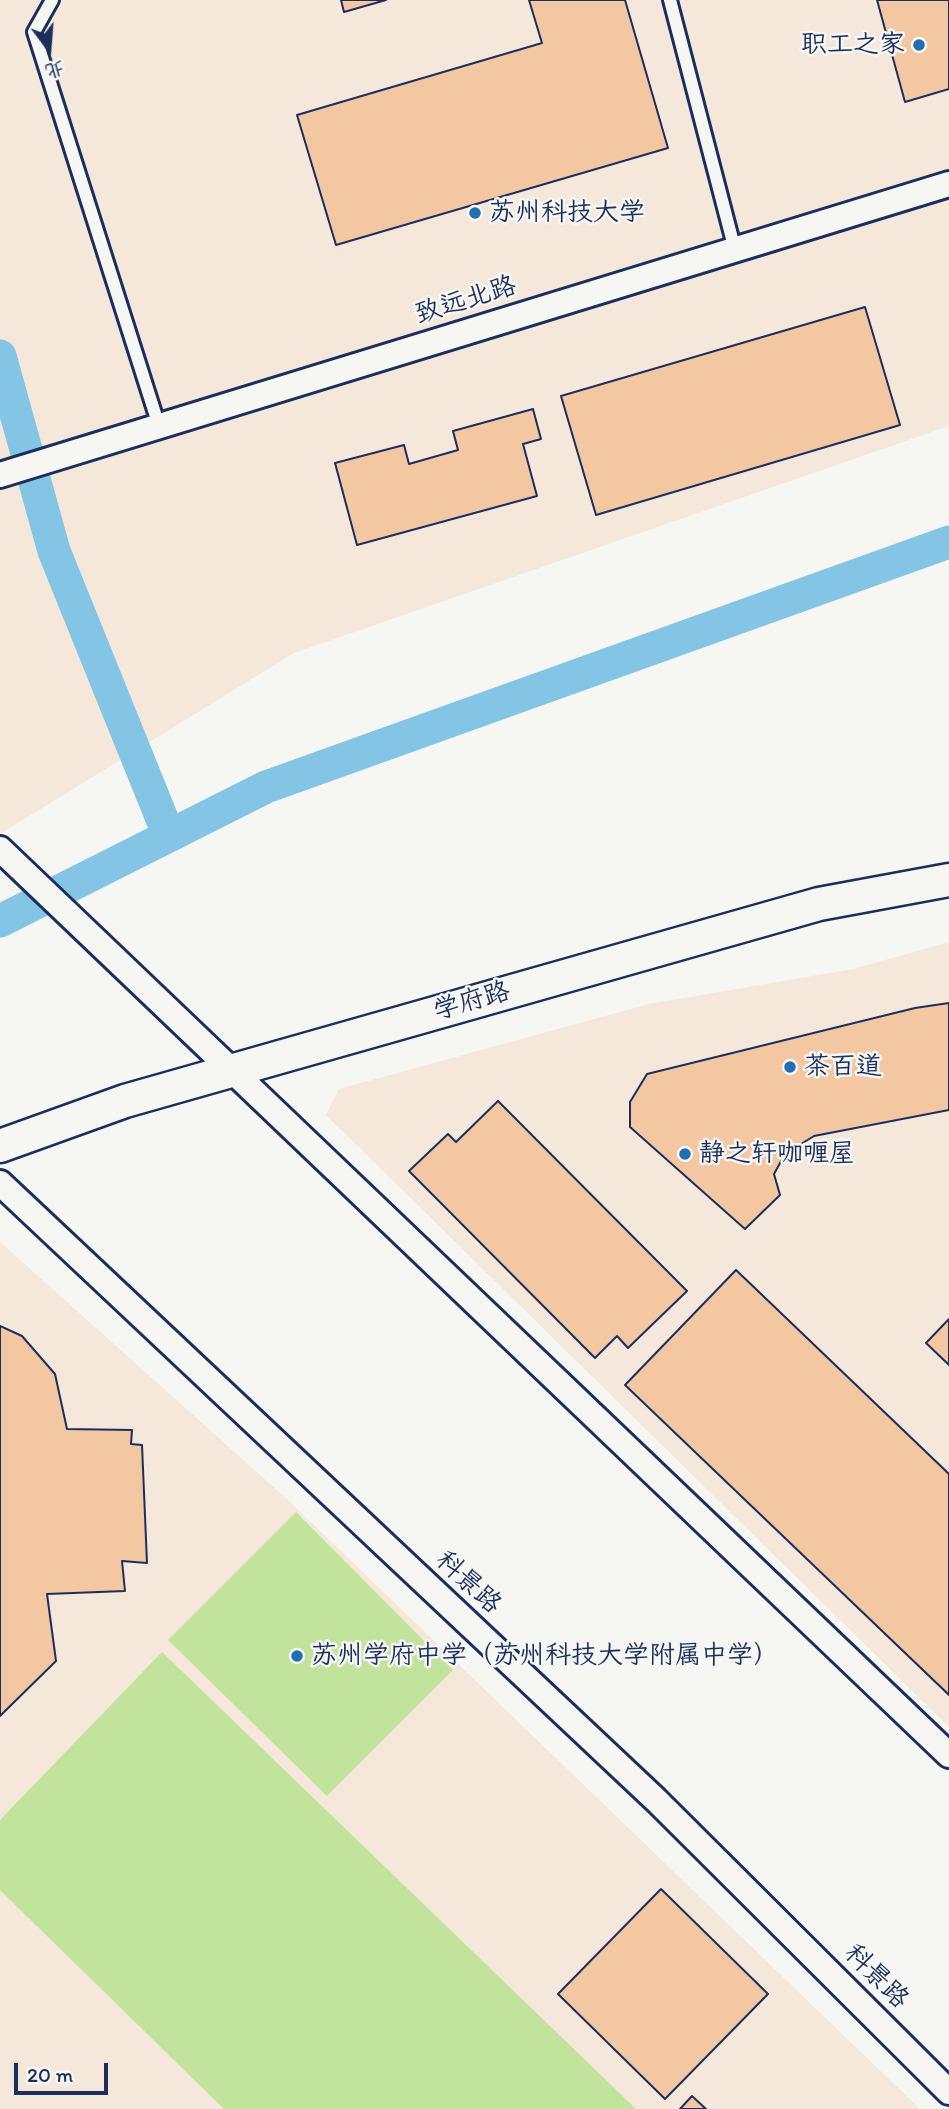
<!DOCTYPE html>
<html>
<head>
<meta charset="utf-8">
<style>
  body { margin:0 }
  #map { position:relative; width:949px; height:2109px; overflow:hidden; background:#f6f6f2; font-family:Itim,"LXGW WenKai TC",sans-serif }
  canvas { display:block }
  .north { position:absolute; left:14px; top:14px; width:70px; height:70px; -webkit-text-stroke:5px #f6f6f2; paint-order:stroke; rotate:164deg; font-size:19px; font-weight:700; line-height:28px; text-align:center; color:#1b2f5e }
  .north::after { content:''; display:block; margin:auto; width:24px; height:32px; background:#1b2f5e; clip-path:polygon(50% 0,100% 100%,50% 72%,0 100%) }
  .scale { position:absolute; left:14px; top:2063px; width:94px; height:32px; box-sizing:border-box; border:4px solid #1b2f5e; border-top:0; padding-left:9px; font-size:21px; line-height:24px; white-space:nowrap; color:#1b2f5e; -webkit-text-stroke:5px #f6f6f2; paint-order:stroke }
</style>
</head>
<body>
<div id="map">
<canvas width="949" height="2109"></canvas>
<div class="north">北</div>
<div class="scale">20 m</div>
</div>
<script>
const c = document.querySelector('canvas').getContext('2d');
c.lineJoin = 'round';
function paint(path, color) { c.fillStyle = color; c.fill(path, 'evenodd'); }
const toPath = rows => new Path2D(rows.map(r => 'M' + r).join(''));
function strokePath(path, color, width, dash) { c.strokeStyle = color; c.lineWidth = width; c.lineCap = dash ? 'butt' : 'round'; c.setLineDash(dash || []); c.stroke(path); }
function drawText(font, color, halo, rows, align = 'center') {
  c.font = font + ' Itim,"LXGW WenKai TC",sans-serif'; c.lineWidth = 5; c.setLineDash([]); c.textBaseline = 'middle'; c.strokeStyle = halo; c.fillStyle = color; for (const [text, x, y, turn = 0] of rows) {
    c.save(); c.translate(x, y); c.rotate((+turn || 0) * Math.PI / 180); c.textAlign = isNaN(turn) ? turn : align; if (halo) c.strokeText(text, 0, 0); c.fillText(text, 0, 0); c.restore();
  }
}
const built = toPath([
  [0,0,949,0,949,426,294,653,0,834],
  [949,942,949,1727,326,1115,339,1089,649,1004,853,969],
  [0,1242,288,1500,920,2109,0,2109]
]);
const green = toPath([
  [296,1512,453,1670,327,1796,168,1640],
  [162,1652,636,2109,224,2109,0,1890,0,1820]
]);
const canal = toPath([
  [0,356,54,551,169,836],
  [0,921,266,787,949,542]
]);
const building = toPath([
  [341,0,386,0,344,12,341,0],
  [529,0,625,0,668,148,336,245,297,115,542,43,529,0],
  [877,0,949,0,949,89,905,102,877,0],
  [865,307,900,425,596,515,561,396,865,307],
  [533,409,541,439,523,444,537,496,357,545,335,463,404,445,409,464,458,450,453,431,533,409],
  [949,1003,949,1110,814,1136,785,1154,774,1174,780,1195,745,1229,630,1127,630,1102,647,1074,915,1008,949,1003],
  [498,1101,687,1291,628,1348,617,1336,595,1358,409,1171,448,1134,456,1142,498,1101],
  [736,1270,949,1474,949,1695,625,1385,736,1270],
  [949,1319,949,1365,926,1343,949,1319],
  [0,1326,22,1336,55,1374,67,1429,132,1430,131,1444,142,1445,147,1563,122,1561,125,1591,47,1594,56,1661,0,1716,0,1326],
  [661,1889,768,1994,665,2099,558,1994,661,1889],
  [692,2096,706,2109,680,2109,692,2096]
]);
const service = toPath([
  [52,0,34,32,159,426],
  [670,0,735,250]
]);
const minor = toPath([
  [0,475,949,184],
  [0,849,949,1755],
  [0,1183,656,1800,949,2092]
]);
const tertiary = toPath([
  [0,1146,125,1101,819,904,949,880]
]);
const markers = [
  [919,45,7,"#1f6fb2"],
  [475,213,7,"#1f6fb2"],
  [790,1067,7,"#1f6fb2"],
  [685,1154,7,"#1f6fb2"],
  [297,1656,7,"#1f6fb2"]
];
const poiNames = [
  ["职工之家",905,45,"right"],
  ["苏州科技大学",489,213],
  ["茶百道",804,1067],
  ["静之轩咖喱屋",699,1154],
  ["苏州学府中学（苏州科技大学附属中学）",311,1656]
];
const streetNames = [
  ["致远北路",466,301,-17],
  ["学府路",472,1002,-16],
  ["科景路",468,1583,43],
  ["科景路",876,1977,45]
];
paint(built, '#f5e8da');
paint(green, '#c1e39c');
strokePath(canal, '#84c4e5', 33);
paint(building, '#f3c7a2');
strokePath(building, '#1b2f5e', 2);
strokePath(service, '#1b2f5e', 18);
strokePath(minor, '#1b2f5e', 30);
strokePath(tertiary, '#1b2f5e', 37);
strokePath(service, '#f6f6f2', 12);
strokePath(minor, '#f6f6f2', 24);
strokePath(tertiary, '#f6f6f2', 32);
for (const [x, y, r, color] of markers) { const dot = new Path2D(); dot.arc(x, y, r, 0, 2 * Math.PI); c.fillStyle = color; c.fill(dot); strokePath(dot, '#f6f6f2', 2.5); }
drawText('26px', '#1b2f5e', '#f6f6f2', poiNames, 'left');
drawText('26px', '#1b2f5e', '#f6f6f2', streetNames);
</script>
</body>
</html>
